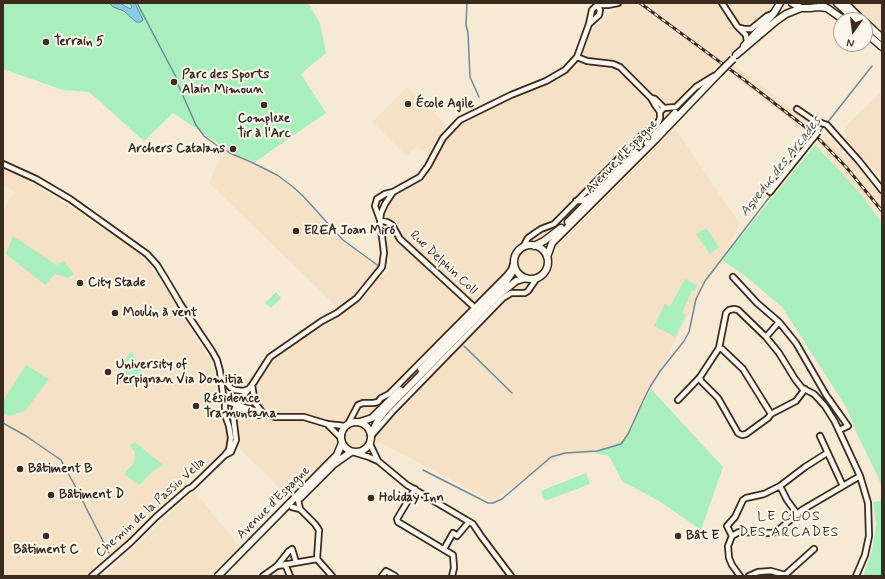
<!DOCTYPE html>
<html>
<head>
<meta charset="utf-8">
<style>
  body { margin:0 }
  #map { position:relative; width:885px; height:579px; overflow:hidden; background:#f7ead5; font-family:Mynerve,sans-serif }
  canvas { display:block }
  .frame { position:absolute; inset:0; border:4px solid #3b2a1e; pointer-events:none }
  .north { position:absolute; left:833px; top:12px; width:40px; height:40px; box-sizing:border-box; background:#fbf7ec; border:1px solid #aea59a; border-radius:50%; rotate:194deg; font-size:11px; font-weight:700; line-height:16px; text-align:center; color:#3b2a1e }
  .north::after { content:''; display:block; margin:auto; width:14px; height:18px; background:#3b2a1e; clip-path:polygon(50% 0,100% 100%,50% 72%,0 100%) }
</style>
</head>
<body>
<div id="map">
<canvas width="885" height="579"></canvas>
<div class="frame"></div>
<div class="north">N</div>
</div>
<script>
const c = document.querySelector('canvas').getContext('2d');
c.lineJoin = 'round';
function paint(path, color) { c.fillStyle = color; c.fill(path, 'evenodd'); }
const toPath = rows => new Path2D(rows.map(r => 'M' + r).join(''));
function strokePath(path, color, width, dash) { c.strokeStyle = color; c.lineWidth = width; c.lineCap = dash ? 'butt' : 'round'; c.setLineDash(dash || []); c.stroke(path); }
function drawText(font, color, halo, rows, align = 'center') {
  c.font = font + ' Mynerve,sans-serif'; c.lineWidth = 4; c.setLineDash([]); c.textBaseline = 'middle'; c.strokeStyle = halo; c.fillStyle = color; for (const [text, x, y, turn = 0] of rows) {
    c.save(); c.translate(x, y); c.rotate((+turn || 0) * Math.PI / 180); c.textAlign = isNaN(turn) ? turn : align; if (halo) c.strokeText(text, 0, 0); c.fillText(text, 0, 0); c.restore();
  }
}
const built = toPath([
  [623,3,774,3,674,127,740,224,717,267,703,287,624,440,595,453,562,456,491,501,379,442,336,449,292,500,240,450,230,391,339,309,209,183,224,150,276,176,291,187,348,246,379,267,356,296,391,269,379,197,416,174,449,126,547,83,577,67,593,28],
  [852,3,882,3,882,31],
  [733,64,790,107,816,130,811,136,726,71],
  [407,87,446,124,430,153,416,147,406,156,372,122],
  [882,91,882,179,864,158,846,139,845,127],
  [824,134,858,167,882,197,882,223,864,198,837,168,815,145],
  [3,170,21,176,136,250,158,276,211,362,216,382,217,408,228,432,228,441,226,450,183,486,90,576,3,576,3,210,15,191,3,186],
  [194,491,240,547,213,576,104,576]
]);
const green = toPath([
  [3,3,308,3,320,23,326,53,301,74,326,113,255,162,234,154,173,113,144,141,89,92,63,90,3,69],
  [815,145,837,168,864,198,882,223,882,489,879,479,858,436,846,407,782,307,744,275,722,260],
  [706,228,719,247,710,254,696,234],
  [13,236,56,265,64,261,74,274,68,278,55,274,45,285,6,254],
  [685,279,697,285,694,291,692,291,682,313,686,315,675,337,654,326,665,304,670,307],
  [276,292,281,298,271,308,265,303],
  [131,351,137,361,147,383,132,385,121,366],
  [26,365,49,379,25,411,8,416,3,413,3,401],
  [651,389,723,467,701,530,659,501,622,481,609,456,595,453,624,440],
  [135,442,163,465,152,472,139,485,124,474,134,463,135,453,130,445],
  [586,473,590,484,545,501,541,491],
  [882,501,882,576,863,576,872,551,876,525,873,502]
]);
const water = toPath([
  [109,3,120,3,130,9,132,7,130,3,135,3,143,20,141,22,136,22,124,11,113,7,109,3]
]);
const stream = toPath([
  [137,3,176,77],
  [467,3,466,25,468,33,470,77,479,97],
  [176,80,196,125,204,136,219,147],
  [827,123,872,66],
  [819,133,824,126],
  [225,150,232,154,251,162,277,175,292,186,303,196,343,240,380,267],
  [464,346,512,393],
  [3,423,26,436,61,460,74,484,109,553],
  [423,470,488,503,493,503,502,499,551,457,565,453,597,451,621,444,628,434,643,401,650,387,661,370,684,341,689,332,696,299,705,281,801,156]
]);
const minor = toPath([
  [722,3,737,26,746,35,747,42],
  [589,24,599,15,600,10,597,5],
  [740,28,744,29,751,29,767,16,772,14],
  [577,57,587,61,613,64,620,67,651,98,655,99,664,108],
  [651,98,655,105,660,112],
  [664,108,676,107,696,87,714,76],
  [797,109,813,120,827,125,859,161,882,190],
  [3,164,36,179,70,199,147,254,157,265,165,278,181,305,212,351,217,360,220,371,223,395,225,401,225,415,229,426,231,438,229,450,225,455,192,487,188,489,156,517,131,542,92,576],
  [393,192,385,194,377,199,375,206,380,220,387,222,392,225,400,239,474,307],
  [770,192,814,137],
  [576,201,582,201,591,196],
  [523,247,528,238,535,233,541,229,554,224,643,134,657,125,660,118,660,112,664,108],
  [733,277,757,303,779,322,796,343,826,395,848,426,839,430],
  [766,337,779,322],
  [719,348,722,349,743,369,771,414],
  [700,377,701,381,718,398,738,433,742,435,746,434,768,418,771,414,796,401,805,389],
  [222,378,231,388,235,390,243,391,249,389],
  [252,385,255,403,262,412],
  [678,400,700,377,719,348,726,313,729,310,734,309,738,310,766,337,779,353,795,379,802,388,814,394,825,406,835,422,860,476,868,503,869,536,865,555,856,576],
  [225,401,275,417,304,417,327,424,345,426],
  [237,406,244,411,259,415,263,413],
  [327,424,340,437],
  [348,424,358,405,363,403,373,403,378,402,381,398,389,394,507,275,511,270,514,262],
  [371,436,392,412,503,298,511,293,525,293,528,291,537,278],
  [820,436,843,486],
  [370,444,378,461],
  [356,453,369,457,378,461,407,485,473,524,481,536,511,576],
  [225,455,231,452,236,440,233,415,236,405,252,385,270,357,322,321,337,313,357,298,382,267,384,253,380,220,381,213,385,204,393,192,420,177,428,166,443,138,460,120,511,95,546,81,565,70,577,57,589,24,592,10,597,5,608,5,618,3],
  [780,486,787,500,798,515],
  [415,489,397,519,398,522,453,555,454,568,452,576],
  [292,507,300,509,298,500],
  [300,509,315,524,319,530,317,559,332,576],
  [732,536,727,526,735,517,743,500,746,498,764,494,780,486,805,467,827,453],
  [444,549,453,533,457,536,468,523],
  [285,564,290,576],
  [277,566,289,551,292,549,296,562],
  [263,576,277,566,317,559],
  [382,576,386,571,395,576],
  [740,576,732,565,729,558,728,546,732,536,739,532,771,533,776,532,802,510,860,476],
  [749,576,758,572,771,571,785,575,814,549]
]);
const major = toPath([
  [792,3,801,8,810,8,818,7,824,3],
  [837,3,856,20],
  [845,3,862,20],
  [818,7,827,8,844,20],
  [865,22,882,38],
  [865,32,882,47],
  [744,46,774,13,780,3],
  [736,55,776,21,786,14,801,8],
  [647,143,675,113],
  [568,222,636,153],
  '514 262a17 17 0 1 1 34 0a17 17 0 1 1-34 0Z',
  [534,246,544,241,561,228],
  [547,257,552,243,656,139,720,72],
  [421,369,506,282,515,268],
  '341 437a15 15 0 1 1 30 0a15 15 0 1 1-30 0Z',
  [360,422,372,418,400,390],
  [371,434,378,420,385,411,499,295,510,286,516,281,526,278],
  [300,498,334,464,351,452],
  [218,576,331,461,337,455,342,443]
]);
const rail = toPath([
  [640,3,743,79,804,126,821,141,847,168,882,211]
]);
const minorBridge = toPath([
  [814,137,818,132]
]);
const majorBridge = toPath([
  [720,72,733,59]
]);
const markers = [
  [46,42,4,"#3b2a1e"],
  [174,82,4,"#3b2a1e"],
  [408,104,4,"#3b2a1e"],
  [264,105,4,"#3b2a1e"],
  [233,149,4,"#3b2a1e"],
  [296,231,4,"#3b2a1e"],
  [80,283,4,"#3b2a1e"],
  [115,313,4,"#3b2a1e"],
  [108,372,4,"#3b2a1e"],
  [196,406,4,"#3b2a1e"],
  [20,469,4,"#3b2a1e"],
  [51,495,4,"#3b2a1e"],
  [371,498,4,"#3b2a1e"],
  [46,536,4,"#3b2a1e"],
  [678,536,4,"#3b2a1e"]
];
const poiNames = [
  ["Terrain 5",54,42],
  ["Parc des Sports",182,75],
  ["Alain Mimoun",182,90],
  ["École Agile",416,104],
  ["Complexe",264,119,"center"],
  ["Tir à l'Arc",264,134,"center"],
  ["Archers Catalans",225,149,"right"],
  ["EREA Joan Miró",304,231],
  ["City Stade",88,283],
  ["Moulin à vent",123,313],
  ["University of",116,365],
  ["Perpignan Via Domitia",116,380],
  ["Résidence",204,399],
  ["Tramuntana",204,414],
  ["Bâtiment B",28,469],
  ["Bâtiment D",59,495],
  ["Holiday Inn",379,498],
  ["Bât E",686,536],
  ["Bâtiment C",46,550,"center"]
];
const streetNames = [
  ["Avenue d'Espagne",622,157,-46],
  ["Rue Delphin Coll",443,263,43],
  ["Avenue d'Espagne",274,503,-45],
  ["Chemin de la Passio Vella",151,508,-42]
];
const waterNames = [
  ["Aqueduc des Arcades",781,167,-52]
];
const neighbourhoodNames = [
  ["LE CLOS",789,517],
  ["DES ARCADES",789,533]
];
paint(built, '#f5e1c5');
paint(green, '#a8efbd');
paint(water, '#89cbeb');
strokePath(water, '#6a8b99', 1);
strokePath(stream, '#6a8b99', 1.5);
strokePath(minor, '#3b2a1e', 8);
strokePath(major, '#3b2a1e', 9);
strokePath(minor, '#fbf7ec', 4.5);
strokePath(major, '#fbf7ec', 6);
strokePath(rail, '#3b2a1e', 3);
strokePath(rail, '#fbf7ec', 1.5, [4.5]);
strokePath(minorBridge, '#3b2a1e', 8, []);
strokePath(majorBridge, '#3b2a1e', 9, []);
strokePath(minorBridge, '#fbf7ec', 4.5);
strokePath(majorBridge, '#fbf7ec', 6);
for (const [x, y, r, color] of markers) { const dot = new Path2D(); dot.arc(x, y, r, 0, 2 * Math.PI); c.fillStyle = color; c.fill(dot); strokePath(dot, '#fbf7ec', 1.5); }
drawText('bold 13px', '#3b2a1e', '#fbf7ec', poiNames, 'left');
drawText('13px', '#3b2a1e', '#fbf7ec', streetNames);
drawText('italic 14px', '#525a5c', '#fbf7ec', waterNames);
c.letterSpacing = '1px';
drawText('14px', '#3b2a1e', '#fbf7ec', neighbourhoodNames);
c.letterSpacing = '0px';
</script>
</body>
</html>
